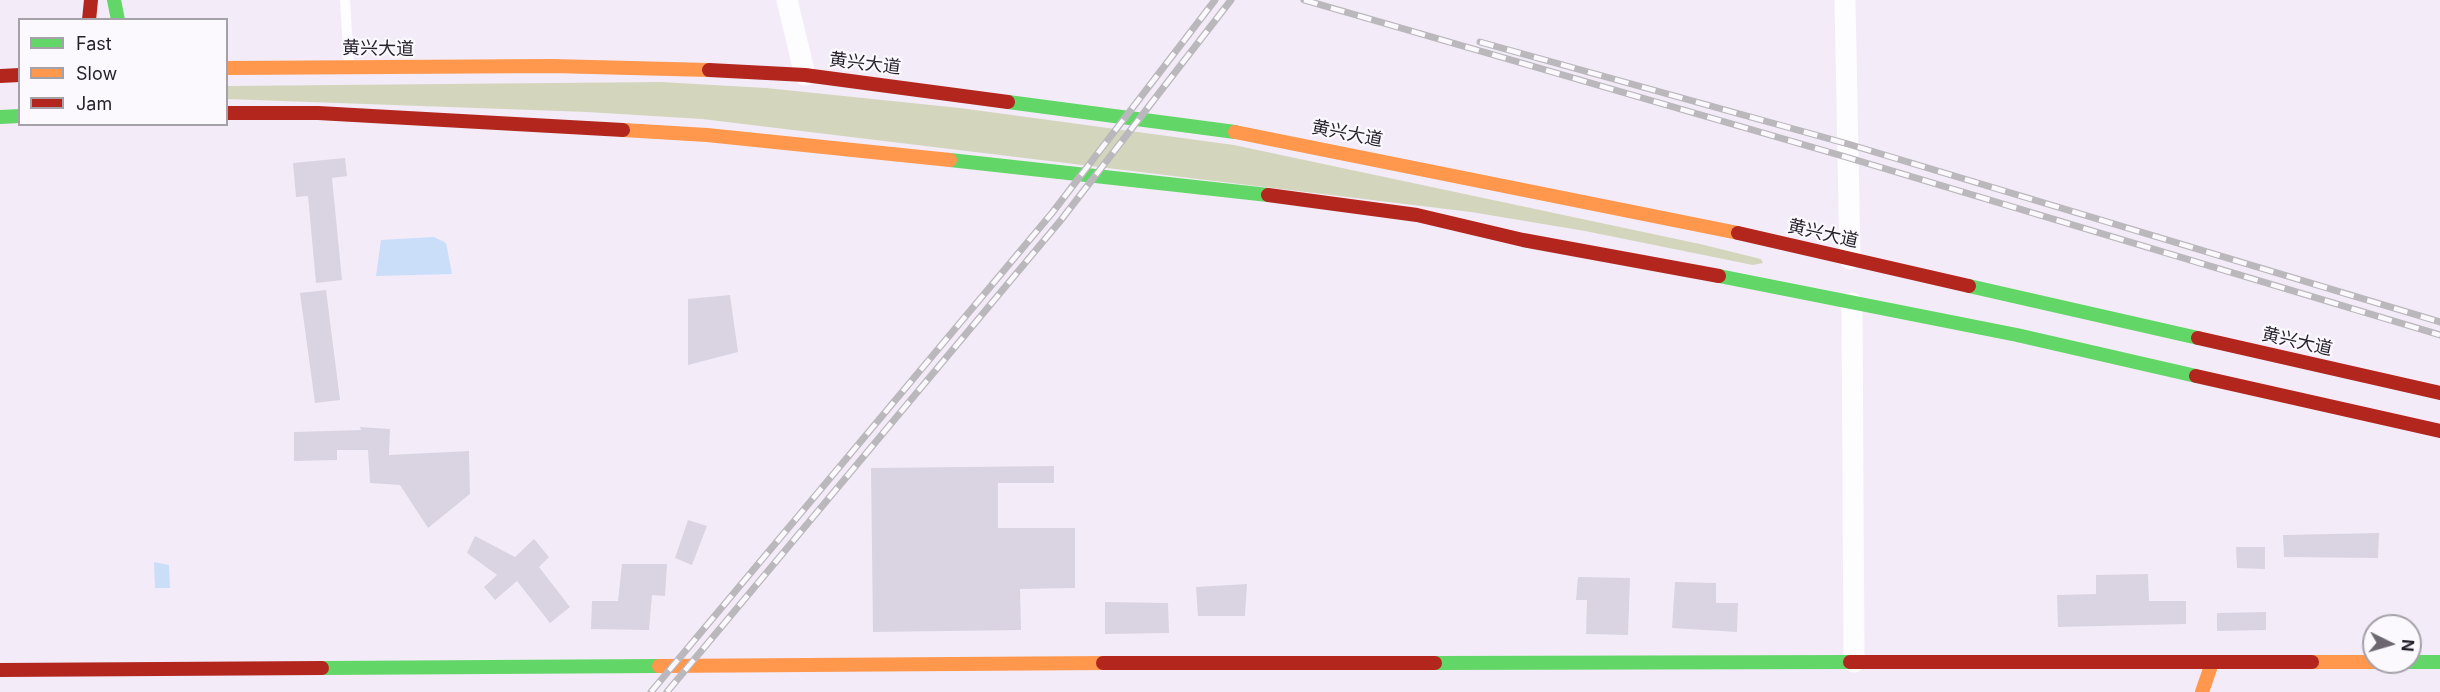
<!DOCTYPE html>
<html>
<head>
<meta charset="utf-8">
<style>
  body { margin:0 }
  #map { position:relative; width:2440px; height:692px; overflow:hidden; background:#f3ecf8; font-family:Inter,sans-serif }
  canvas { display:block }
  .legend { position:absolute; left:18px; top:18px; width:210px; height:108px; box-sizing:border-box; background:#fbf8fe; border:2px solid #a5a1a9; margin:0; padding:8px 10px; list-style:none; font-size:18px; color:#251f29 }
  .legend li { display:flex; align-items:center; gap:12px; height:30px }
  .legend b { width:30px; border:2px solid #a5a1a9 }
  .north { position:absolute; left:2362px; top:614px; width:60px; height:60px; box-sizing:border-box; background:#fbf8fe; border:2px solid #a5a1a9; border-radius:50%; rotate:95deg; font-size:16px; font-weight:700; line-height:24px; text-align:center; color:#251f29 }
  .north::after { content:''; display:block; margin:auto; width:21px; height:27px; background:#6d6771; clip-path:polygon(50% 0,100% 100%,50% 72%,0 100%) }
</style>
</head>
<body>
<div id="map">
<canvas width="2440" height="692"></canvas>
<ul class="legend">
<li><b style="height:8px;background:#63d668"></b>Fast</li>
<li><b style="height:8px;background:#ff974d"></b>Slow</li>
<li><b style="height:8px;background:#b3261e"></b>Jam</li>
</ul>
<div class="north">N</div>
</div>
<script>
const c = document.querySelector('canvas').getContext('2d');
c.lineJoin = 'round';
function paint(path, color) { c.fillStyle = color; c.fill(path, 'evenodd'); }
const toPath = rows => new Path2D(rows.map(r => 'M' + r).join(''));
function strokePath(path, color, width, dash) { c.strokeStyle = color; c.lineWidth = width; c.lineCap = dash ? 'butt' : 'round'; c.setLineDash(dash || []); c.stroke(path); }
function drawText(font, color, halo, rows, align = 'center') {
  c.font = font + ' Inter,"Noto Sans SC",sans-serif'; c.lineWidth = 4.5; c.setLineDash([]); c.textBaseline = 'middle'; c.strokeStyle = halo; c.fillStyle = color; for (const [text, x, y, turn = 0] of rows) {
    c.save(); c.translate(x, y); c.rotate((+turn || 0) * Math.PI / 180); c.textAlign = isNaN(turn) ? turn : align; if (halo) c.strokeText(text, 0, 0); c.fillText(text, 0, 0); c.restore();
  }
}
const forest = toPath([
  [661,82,766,88,960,108,1234,145,1700,244,1761,259,1763,263,1753,265,1585,231,1471,212,702,119,587,112,227,99,226,86]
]);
const water = toPath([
  [434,237,446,243,452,274,376,276,381,240],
  [154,562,169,565,170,588,155,588]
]);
const building = toPath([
  [345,158,347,176,332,178,342,280,316,283,308,196,296,197,293,163],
  [326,290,340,400,315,403,300,293],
  [730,295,738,352,688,365,688,299],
  [360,427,390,429,389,455,469,451,470,494,428,528,400,485,370,483,368,450,337,450,337,460,294,461,294,432,361,430],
  [1054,466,1054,483,998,483,998,528,1075,528,1075,588,1020,589,1021,630,873,632,871,468],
  [688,520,707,526,692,565,675,558],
  [2379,533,2378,558,2284,557,2283,535],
  [475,536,515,557,534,539,549,557,539,567,570,607,550,623,517,581,495,600,484,587,497,575,467,553],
  [2236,547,2265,547,2265,569,2237,568],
  [622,564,667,564,665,596,652,595,649,630,591,629,592,601,618,601],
  [2148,574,2149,601,2186,601,2186,624,2058,627,2057,595,2096,594,2096,575],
  [1578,577,1630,578,1628,635,1586,634,1587,600,1576,600],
  [1675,582,1716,583,1716,603,1738,603,1737,632,1672,628],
  [1247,584,1245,616,1198,616,1196,587],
  [1105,602,1168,603,1169,633,1105,634],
  [2266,612,2266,630,2217,631,2217,613]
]);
const lane = toPath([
  [345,0,349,65]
]);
const street = toPath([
  [787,0,805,75],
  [1845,0,1850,259],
  [1852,303,1854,662]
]);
const fast = toPath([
  [114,0,118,20],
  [1008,102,1235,132],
  [0,117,20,116],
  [950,160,1268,195],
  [1719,276,2017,335,2196,376],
  [1969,286,2198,338],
  [2410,662,2440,662],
  [1435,663,1850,662],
  [322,668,659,666]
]);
const slow = toPath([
  [226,68,552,66,709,70],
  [623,130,707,135,950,160],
  [1235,132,1738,233],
  [2312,662,2395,662],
  [659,666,1103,663],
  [2202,692,2212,663]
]);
const jam = toPath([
  [89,20,91,0],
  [709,70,805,75,1008,102],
  [0,76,20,75],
  [226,113,318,113,623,130],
  [1268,195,1417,215,1523,240,1719,276],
  [1738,233,1969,286],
  [2198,338,2440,393],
  [2196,376,2440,431],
  [1850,662,2312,662],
  [1103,663,1435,663],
  [0,670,322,668]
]);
const rail = toPath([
  [1304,0,1846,157,2440,335],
  [1480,42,1848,144,2440,322],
  [651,692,1052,213,1215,0],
  [667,692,1061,220,1231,0]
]);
const streetNames = [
  ["黄兴大道",378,49,1],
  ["黄兴大道",865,64,7],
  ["黄兴大道",1347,134,11],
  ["黄兴大道",1823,234,13],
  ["黄兴大道",2297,342,13]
];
paint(forest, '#d3d6bd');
paint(water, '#caddf9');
paint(building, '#dad3e1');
strokePath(lane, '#fdfcfe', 10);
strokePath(street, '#fdfcfe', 21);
strokePath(fast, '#63d668', 14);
strokePath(slow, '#ff974d', 14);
strokePath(jam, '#b3261e', 14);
strokePath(rail, '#bab8bc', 7);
strokePath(rail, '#fbf8fe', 4.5, [14]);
drawText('18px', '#251f29', '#fbf8fe', streetNames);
</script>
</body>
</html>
